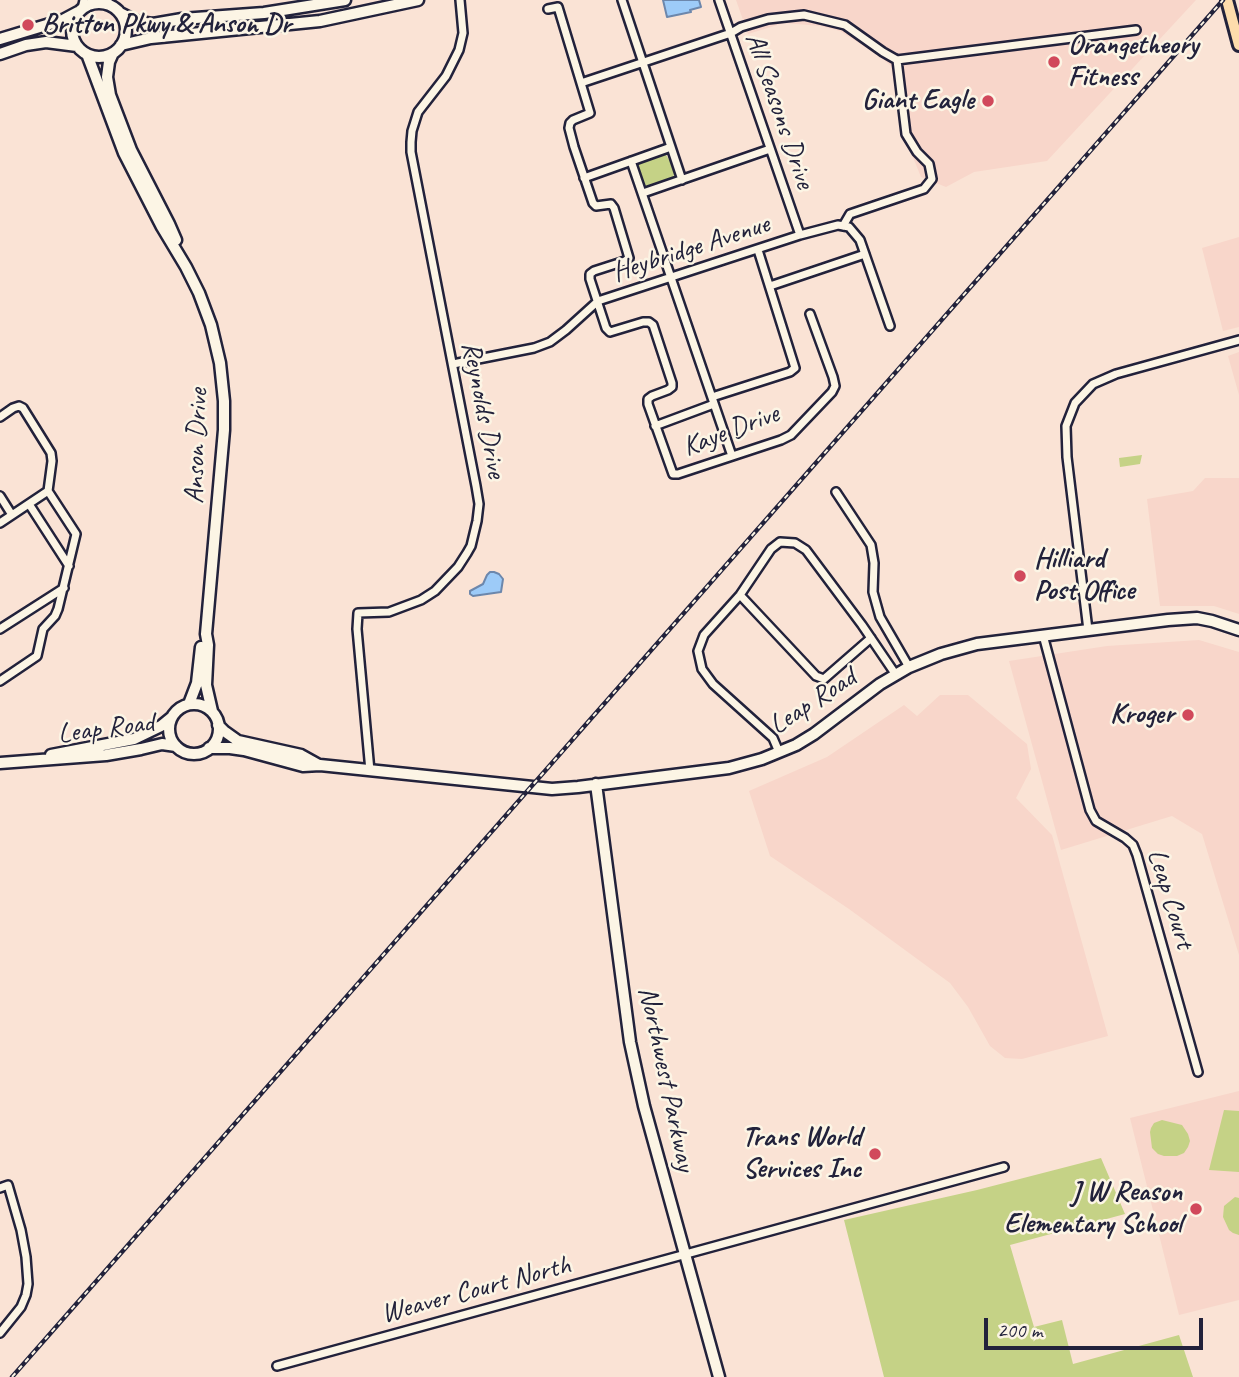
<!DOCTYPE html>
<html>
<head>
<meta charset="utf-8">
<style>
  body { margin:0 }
  #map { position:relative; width:1239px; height:1377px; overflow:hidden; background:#fae3d5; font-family:Caveat,sans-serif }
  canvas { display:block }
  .scale { position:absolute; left:984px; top:1318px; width:219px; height:32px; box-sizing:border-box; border:4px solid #22223b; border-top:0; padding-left:9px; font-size:21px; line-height:24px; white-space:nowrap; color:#22223b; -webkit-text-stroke:5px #fcf5e5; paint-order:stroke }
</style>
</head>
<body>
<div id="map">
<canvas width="1239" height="1377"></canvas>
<div class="scale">200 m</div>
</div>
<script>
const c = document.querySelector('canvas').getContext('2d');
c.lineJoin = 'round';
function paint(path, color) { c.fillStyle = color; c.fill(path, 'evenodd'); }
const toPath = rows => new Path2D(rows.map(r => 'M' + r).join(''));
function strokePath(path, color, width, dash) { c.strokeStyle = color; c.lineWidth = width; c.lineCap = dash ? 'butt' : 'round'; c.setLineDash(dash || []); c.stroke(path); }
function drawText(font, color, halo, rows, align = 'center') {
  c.font = font + ' Caveat,sans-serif'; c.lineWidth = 5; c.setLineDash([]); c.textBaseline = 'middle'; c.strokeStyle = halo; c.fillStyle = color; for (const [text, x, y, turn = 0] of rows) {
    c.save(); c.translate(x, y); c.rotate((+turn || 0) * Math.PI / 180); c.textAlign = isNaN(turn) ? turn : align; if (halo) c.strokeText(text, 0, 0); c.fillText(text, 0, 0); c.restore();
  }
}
const built = toPath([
  [736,0,1196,0,1047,161,974,172,946,187,921,177,903,133,891,66,878,55,840,31,821,26,784,23,748,34],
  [1239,237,1239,327,1223,331,1202,248],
  [1239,352,1239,395,1228,356],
  [1205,478,1239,478,1239,614,1214,606,1160,606,1147,499,1193,491],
  [1199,640,1239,652,1239,955,1202,834,1172,816,1061,850,1009,661,1107,646],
  [940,695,968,695,1027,744,1031,769,1016,798,1052,835,1108,1036,1022,1059,1005,1058,990,1046,968,1007,950,983,849,909,770,856,749,791,827,757,904,705,917,716],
  [1239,1091,1239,1300,1179,1315,1130,1118]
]);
const green = toPath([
  [662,154,666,155,670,161,674,174,673,178,648,187,644,185,637,170,638,165,640,162],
  [1142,455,1140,464,1120,467,1119,458],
  [1224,1110,1239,1111,1239,1172,1209,1170],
  [1162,1120,1182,1125,1188,1134,1190,1141,1188,1147,1184,1153,1177,1156,1164,1156,1158,1154,1152,1148,1150,1132,1151,1128,1154,1123],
  [1101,1158,1125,1214,1010,1245,1034,1327,1062,1320,1073,1364,1179,1335,1193,1377,884,1377,844,1220,977,1190],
  [1235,1197,1239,1198,1239,1235,1233,1233,1229,1230,1223,1217,1224,1206]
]);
const water = toPath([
  [663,0,699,0,701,7,690,10,691,12,667,17,663,0],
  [490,572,494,572,499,574,503,579,501,592,473,596,470,594,470,591,483,584,487,575,490,572]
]);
const street = toPath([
  [107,0,110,5],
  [622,0,682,180],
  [719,0,800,235],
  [82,9,84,0],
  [548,9,558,7,590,113,573,120,570,123,569,128,574,147,593,203,596,206,611,204,614,208,629,258,625,261,594,271,590,274,590,279,606,328,610,332,643,322,649,322,653,325,672,383,672,387,668,390,652,396,648,399,648,404,673,474,678,474,781,440,791,435,832,392,835,386,833,377,810,314],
  [581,83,731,33,741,27,768,19,804,15,845,25,883,52,897,60,1136,30],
  [631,161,732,456],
  [584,178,671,147],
  [643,193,770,149],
  [843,226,850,214,924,189,932,179,929,164,917,152,906,134,897,60],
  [770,286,865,254],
  [453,364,534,348,550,342,566,330,598,301,800,235,838,225,849,227,860,240,890,326],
  [712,397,790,372,795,368,758,250],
  [0,417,13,408,19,406,23,408,51,453,52,461,48,491,0,523],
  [655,426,714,404],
  [836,492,871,545,874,563,873,592,880,617,909,667],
  [0,496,12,515],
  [29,504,69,566],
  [740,595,816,676,824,679,871,638],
  [0,629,64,588],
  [1088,630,1067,457,1066,426,1075,403,1093,384,1116,374,1239,340],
  [1043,635,1090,810,1096,821,1125,838,1133,845,1137,855,1198,1072],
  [0,681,37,656,43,629,55,616,58,609,76,534,48,491],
  [779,752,773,738,713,684,702,669,698,651,704,635,740,595,771,549,780,542,795,543,806,550,862,625,896,675],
  [370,771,357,629,358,613,389,612,421,600,435,591,458,567,467,553,471,546,477,521,479,504,476,486,411,152,411,142,412,131,418,112,446,76,459,50,463,33,460,0],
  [0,1188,8,1185,21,1230,26,1257,28,1284,26,1295,21,1307,0,1333],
  [277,1366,1004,1167]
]);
const secondary = toPath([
  '72 30a27 27 0 1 1 54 0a27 27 0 1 1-54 0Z',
  [120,13,138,22,153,24,182,19,264,13,345,0],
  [0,39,63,20,78,12],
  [121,45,151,38,320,21,418,0],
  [113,53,109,62,107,77,110,95,131,150,169,224,176,240],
  [0,54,26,45,46,42,77,46],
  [87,54,124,153,162,227,186,267,199,293,211,325,220,363,224,401,224,430,206,634,208,645,206,685,212,711],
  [189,704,197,683,201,647],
  '169 729a25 25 0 1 1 50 0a25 25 0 1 1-50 0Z',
  [218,725,224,731,238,741,301,755,319,765],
  [209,748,230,748,244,750,303,766,320,765,552,789,578,787,729,768,762,759,796,745,814,734,880,684,909,667,941,654,977,644,1168,620,1197,618,1212,621,1239,630],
  [51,755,134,739,161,726,172,717],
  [0,763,106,755,141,749,162,744,176,746],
  [596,784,630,1042,644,1106,719,1377]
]);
const primary = toPath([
  [1227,0,1239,45]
]);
const rail = toPath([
  [12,1377,1223,0]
]);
const markers = [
  [28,25,7,"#d1495b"],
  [1054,62,7,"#d1495b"],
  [988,101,7,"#d1495b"],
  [1020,576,7,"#d1495b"],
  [1188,715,7,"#d1495b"],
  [875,1154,7,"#d1495b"],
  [1196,1209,7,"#d1495b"]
];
const poiNames = [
  ["Britton Pkwy & Anson Dr",42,25,"left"],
  ["Orangetheory",1068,46,"left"],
  ["Fitness",1068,78,"left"],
  ["Giant Eagle",974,101],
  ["Hilliard",1034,560,"left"],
  ["Post Office",1034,592,"left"],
  ["Kroger",1174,715],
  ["Trans World",861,1138],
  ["Services Inc",861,1170],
  ["J W Reason",1182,1193],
  ["Elementary School",1182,1225]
];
const streetNames = [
  ["All Seasons Drive",779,111,71],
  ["Heybridge Avenue",691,249,-18],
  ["Reynolds Drive",483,410,79],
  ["Kaye Drive",731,431,-21],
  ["Anson Drive",197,446,-88],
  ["Leap Road",813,702,-33],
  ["Leap Road",106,729,-7],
  ["Leap Court",1170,899,73],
  ["Northwest Parkway",666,1079,78],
  ["Weaver Court North",476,1290,-15]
];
paint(built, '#f8d6ca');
paint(green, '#c5d286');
paint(water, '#9dcbf8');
strokePath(water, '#6c87ac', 2);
strokePath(street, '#22223b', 12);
strokePath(secondary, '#22223b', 15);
strokePath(primary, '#22223b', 16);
strokePath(street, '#fcf5e5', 7);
strokePath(secondary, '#fcf5e5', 10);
strokePath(primary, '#fddcac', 10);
strokePath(rail, '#22223b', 4.5);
strokePath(rail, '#fcf5e5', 2, [5]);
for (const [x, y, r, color] of markers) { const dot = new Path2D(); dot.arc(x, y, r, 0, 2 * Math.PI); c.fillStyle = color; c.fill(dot); strokePath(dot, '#fcf5e5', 2.5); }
drawText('bold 28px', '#22223b', '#fcf5e5', poiNames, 'right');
drawText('28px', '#22223b', '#fcf5e5', streetNames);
</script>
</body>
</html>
